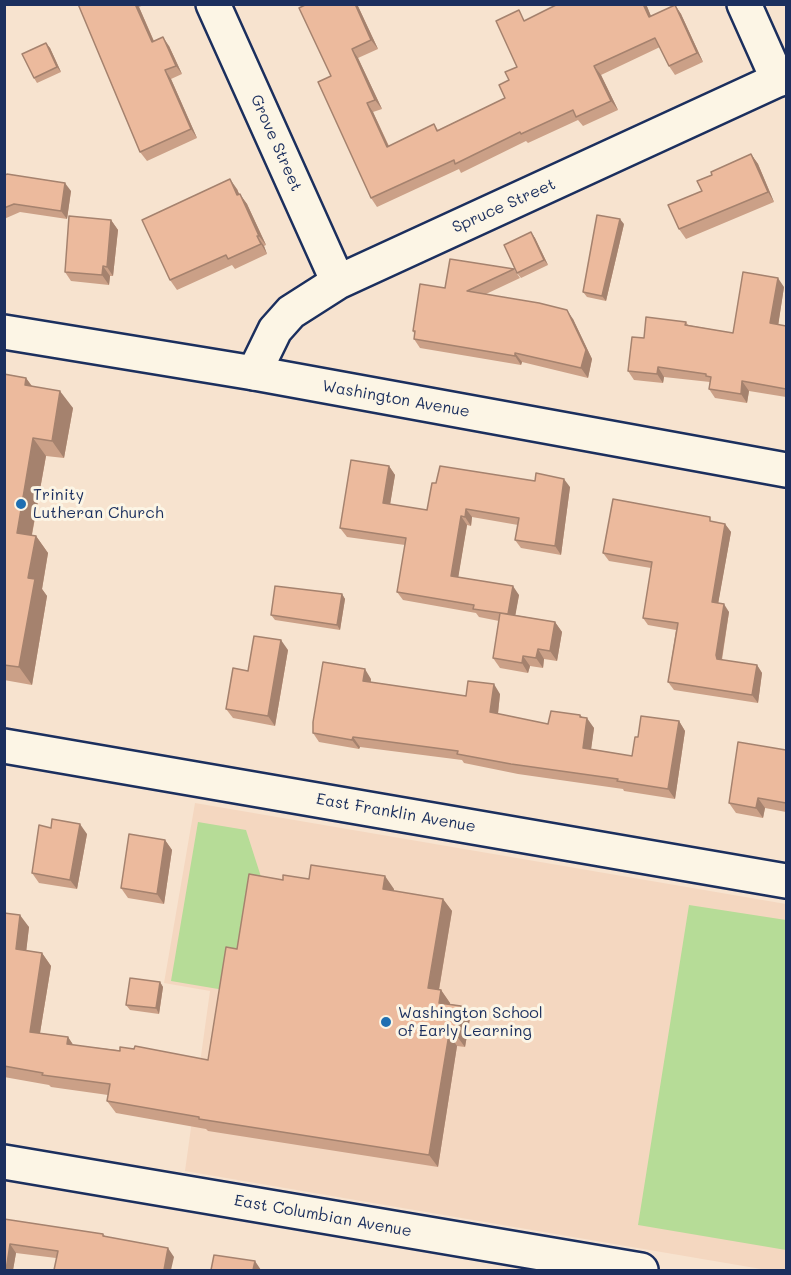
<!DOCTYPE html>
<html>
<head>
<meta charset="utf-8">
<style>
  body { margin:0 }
  #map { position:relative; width:791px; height:1275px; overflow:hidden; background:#f7e3cf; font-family:Mali,sans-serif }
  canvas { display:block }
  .frame { position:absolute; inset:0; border:6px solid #1b2f5e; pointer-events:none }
</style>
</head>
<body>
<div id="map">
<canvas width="791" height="1275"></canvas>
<div class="frame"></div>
</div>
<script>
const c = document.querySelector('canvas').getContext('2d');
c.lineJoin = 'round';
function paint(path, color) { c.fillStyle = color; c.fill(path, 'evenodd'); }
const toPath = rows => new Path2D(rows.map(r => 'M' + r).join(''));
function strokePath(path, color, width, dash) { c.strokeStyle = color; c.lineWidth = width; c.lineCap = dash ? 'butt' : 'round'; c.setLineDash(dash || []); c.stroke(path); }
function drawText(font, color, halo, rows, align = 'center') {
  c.font = font + ' Mali,sans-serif'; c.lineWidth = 6; c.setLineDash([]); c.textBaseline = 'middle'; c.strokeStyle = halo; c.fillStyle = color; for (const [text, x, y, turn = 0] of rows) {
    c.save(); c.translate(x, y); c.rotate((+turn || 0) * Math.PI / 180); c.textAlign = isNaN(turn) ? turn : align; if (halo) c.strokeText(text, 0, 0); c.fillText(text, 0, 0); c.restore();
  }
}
const built = toPath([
  [195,803,786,904,786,1270,767,1270,185,1171,210,991,164,983]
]);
const green = toPath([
  [198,822,246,830,263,883,230,991,171,981],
  [689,905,786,920,786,1250,638,1225]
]);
const minor = toPath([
  [213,4,338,282],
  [744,4,778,80],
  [254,373,275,330,291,312,338,282,786,76],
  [4,746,786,881]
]);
const tertiary = toPath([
  [4,1162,641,1270]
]);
const secondary = toPath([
  [4,332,254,373,786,470]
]);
const wall = toPath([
  [78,4,146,4,139,7,154,41,169,46,182,74,171,79,197,138,147,161,140,152],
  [307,4,357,4,378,49,358,58,382,109,373,112,389,146,434,124,438,130,505,98,509,80,517,67,525,20,646,4,651,16,675,5,681,14,703,62,675,75,669,66,660,47,601,75,618,110,583,126,578,120,528,143,526,141,461,173,459,169,377,207,371,198],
  [46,43,50,48,61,72,37,83,34,78],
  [751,154,758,164,774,202,686,239,679,229,712,175],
  [4,176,71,191,67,219,20,212,4,219],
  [237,189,239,194,247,204,266,245,264,246,267,254,235,269,232,265,177,290,170,280],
  [111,220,118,230,113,276,110,276,109,285,71,281,65,272],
  [624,224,606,301,587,297,583,292],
  [531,232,535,238,548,265,521,278,517,273],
  [514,269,520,278,486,294,573,319,592,359,588,378,522,362,521,365,420,348,414,339,414,333,413,331,445,288],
  [784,287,778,325,786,326,786,397,749,391,747,403,715,398,709,389,710,382,664,377,663,383,634,380,628,371,644,338,686,322,688,325,733,333],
  [4,374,26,378,32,386,73,408,64,458,46,456,32,535,36,536,48,553,42,589,47,596,32,685,4,680],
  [389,466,395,475,390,504,427,510,436,483,570,487,561,555,521,548,515,540,518,525,472,517,471,526,467,525,458,577,519,595,515,615,555,622,562,632,557,661,544,659,543,668,530,666,528,673,500,668,493,658,499,621,479,617,476,613,403,600,397,592,405,545,347,537,340,528],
  [714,522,725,524,731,532,718,603,729,612,722,660,757,665,762,673,758,703,674,690,668,682,676,630,648,625,643,618,651,568,609,561,603,553],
  [342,594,345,599,340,630,275,620,271,615],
  [288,650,275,726,233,718,226,709,248,671],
  [371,679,371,682,466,696,500,694,498,714,548,724,580,715,594,728,591,749,632,756,638,737,679,721,685,731,675,799,624,791,623,789,518,774,464,763,462,760,360,747,359,749,319,742,313,733],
  [786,750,786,812,765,808,763,818,736,813,729,803],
  [51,828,87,834,77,889,39,883,32,873],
  [165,840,172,850,164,904,128,898,121,888],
  [309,879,394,889,393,891,443,899,452,911,439,990,441,990,450,1003,450,1004,461,1006,470,1018,465,1047,457,1046,438,1167,208,1131,206,1129,116,1113,107,1101,108,1095,51,1087,49,1085,4,1077,4,913,29,927,26,951,42,953,51,966,40,1033,68,1037,73,1045,208,1060,237,949,283,880],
  [160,982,163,987,159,1014,130,1010,126,1005],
  [4,1219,103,1234,105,1236,174,1257,56,1258,16,1253,13,1270,4,1270]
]);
const shadedWall = toPath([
  [135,4,137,4,139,7,158,51,152,42],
  [355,4,357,4,378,49,371,40],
  [643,4,646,4,655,26,649,17],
  [675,5,681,14,703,62,697,53],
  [163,37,169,46,182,74,176,66],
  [46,43,50,48,61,72,57,67],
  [352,49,358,58,382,109,375,100],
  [594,66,601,75,618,110,611,101],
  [165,70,171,79,197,138,191,129],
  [367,103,373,112,393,156,387,147],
  [751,154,758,164,774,202,768,192],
  [230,179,237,189,244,205,237,195],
  [65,183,71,191,67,219,61,211],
  [240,194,247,204,266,245,259,236],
  [620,219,624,224,606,301,602,296],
  [111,220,118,230,113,276,107,267],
  [531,232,535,238,548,265,544,260],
  [257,236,264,246,267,254,261,244],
  [103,266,110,276,109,285,102,275],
  [778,278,784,287,777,333,770,323],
  [567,310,573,319,592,359,588,378,581,368],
  [515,353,522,362,521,365,515,356],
  [658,367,664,377,663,383,657,374],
  [26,378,38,395,25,385],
  [742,381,749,391,747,403,741,394],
  [60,391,73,408,64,458,52,441],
  [33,438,46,456,29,550,17,533],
  [389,466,395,475,389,511,383,503],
  [564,479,570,487,561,555,555,546],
  [466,509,472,517,471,526,465,517],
  [461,516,467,525,457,585,451,576],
  [725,524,731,532,717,610,712,602],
  [36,536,48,553,42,589,47,596,32,685,19,667,28,578],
  [513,586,519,595,514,623,508,614],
  [342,594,345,599,340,630,337,625],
  [724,604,729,612,721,663,717,659,716,655],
  [555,622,562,632,557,661,550,651],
  [281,640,288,650,275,726,268,716],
  [538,649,544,659,543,668,536,658],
  [523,656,530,666,528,673,522,663],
  [757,665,762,673,758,703,752,695],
  [365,669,371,679,369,691,363,681],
  [494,684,500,694,497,722,490,712],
  [580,715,587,724,587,718,594,728,590,757,583,748],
  [679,721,685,731,675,799,668,789],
  [353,737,360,747,359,749,352,740],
  [758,798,765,808,763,818,756,808],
  [80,824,87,834,77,889,70,880],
  [165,840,172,850,164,904,157,894],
  [385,876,394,889,392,902,383,889],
  [443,899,452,911,437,1001,428,988],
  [20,915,29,927,25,962,16,949],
  [42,953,51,966,38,1045,30,1032],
  [160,982,163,987,159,1014,156,1008],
  [441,990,450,1003,448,1015,439,1003],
  [461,1006,470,1018,465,1047,456,1035],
  [449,1034,457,1046,438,1167,429,1155],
  [68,1037,76,1049,67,1044],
  [10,1244,16,1253,13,1270,6,1270],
  [168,1248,174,1257,171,1270,164,1270],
  [255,1261,261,1270,253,1270]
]);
const building = toPath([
  [78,4,135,4,152,42,163,37,176,66,165,70,191,129,140,152,78,4],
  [307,4,355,4,371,40,352,49,375,100,367,103,387,147,434,124,437,131,505,98,499,85,509,80,505,72,517,67,496,21,519,10,524,21,558,4,643,4,649,17,675,5,697,53,669,66,655,38,594,66,611,101,576,117,573,110,521,134,520,132,455,164,454,160,371,198,318,82,331,76,299,8,307,4],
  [46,43,57,67,34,78,22,54,46,43],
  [751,154,768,192,679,229,668,205,702,191,697,181,712,175,711,172,751,154],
  [7,174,65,183,61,211,14,204,4,208,4,176,7,174],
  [230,179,237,195,240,194,259,236,257,236,261,244,228,259,226,255,170,280,142,220,230,179],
  [597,215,620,219,602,296,583,292,597,215],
  [69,216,111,220,107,267,103,266,102,275,65,272,69,216],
  [531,232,544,260,517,273,504,245,531,232],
  [450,259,514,269,467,291,539,303,567,310,586,350,581,368,515,353,515,356,414,339,415,331,413,331,420,284,445,288,450,259],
  [743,272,778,278,770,323,786,326,786,389,742,381,741,394,709,389,711,377,706,376,706,374,658,367,657,374,628,371,632,337,644,338,646,317,686,322,685,325,733,333,743,272],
  [4,374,26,378,25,385,60,391,52,441,33,438,17,533,36,536,28,578,35,579,19,667,4,665,4,374],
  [351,460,389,466,383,503,427,510,432,483,436,483,440,466,535,481,536,473,564,479,555,546,515,540,519,518,466,509,465,517,461,516,451,576,513,586,508,614,473,609,474,605,397,592,406,538,340,528,351,460],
  [613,499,710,517,710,521,725,524,712,602,724,604,716,655,717,659,757,665,752,695,668,682,678,623,643,618,652,562,603,553,613,499],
  [275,586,342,594,337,625,271,615,275,586],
  [500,613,555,622,550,651,538,649,536,658,523,656,522,663,493,658,500,613],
  [254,636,281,640,268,716,226,709,233,668,248,671,254,636],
  [323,662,365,669,363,681,466,696,468,681,494,684,490,712,548,724,551,711,580,715,580,717,587,718,583,748,632,756,635,737,638,737,641,716,679,721,668,789,617,781,618,779,511,764,457,754,458,751,353,737,352,740,313,733,313,722,323,662],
  [738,742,786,750,786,803,758,798,756,808,729,803,738,742],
  [52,819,80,824,70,880,32,873,39,825,51,828,52,819],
  [129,834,165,840,157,894,121,888,129,834],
  [311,865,385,876,383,889,443,899,428,988,441,990,439,1003,461,1006,456,1035,449,1034,429,1155,199,1119,199,1117,107,1101,110,1084,42,1075,43,1073,4,1066,4,913,20,915,16,949,42,953,30,1032,68,1037,67,1044,120,1051,120,1047,134,1049,135,1046,208,1060,226,947,237,949,249,874,283,880,283,875,309,879,311,865],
  [130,978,160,982,156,1008,126,1005,130,978],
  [4,1219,103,1234,103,1236,168,1248,164,1270,54,1270,58,1251,10,1244,6,1270,4,1270,4,1219],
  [214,1255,255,1261,253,1270,211,1270,214,1255]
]);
const markers = [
  [21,504,6,"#1f6fb2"],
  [386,1022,6,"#1f6fb2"]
];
const streetNames = [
  ["Grove Street",276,143,66],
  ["Spruce Street",504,206,-24],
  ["Washington Avenue",396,399,10],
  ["East Franklin Avenue",396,813,10],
  ["East Columbian Avenue",323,1216,10]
];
const poiNames = [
  ["Trinity",33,495],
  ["Lutheran Church",33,513],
  ["Washington School",398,1013],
  ["of Early Learning",398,1031]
];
paint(built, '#f4d7c0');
paint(green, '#b6dc97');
strokePath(minor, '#1b2f5e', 38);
strokePath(tertiary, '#1b2f5e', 38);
strokePath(secondary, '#1b2f5e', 38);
strokePath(minor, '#fcf5e5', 33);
strokePath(tertiary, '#fcf5e5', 33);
strokePath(secondary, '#fcf5e5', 33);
paint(wall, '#cba087');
paint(shadedWall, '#a5826e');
paint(building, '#ecba9d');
strokePath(building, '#a5826e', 1.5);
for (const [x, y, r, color] of markers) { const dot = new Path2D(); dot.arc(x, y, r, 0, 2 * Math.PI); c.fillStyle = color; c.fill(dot); strokePath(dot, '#fcf5e5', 2); }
drawText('16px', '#1b2f5e', '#fcf5e5', streetNames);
drawText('16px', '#1b2f5e', '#fcf5e5', poiNames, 'left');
</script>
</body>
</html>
